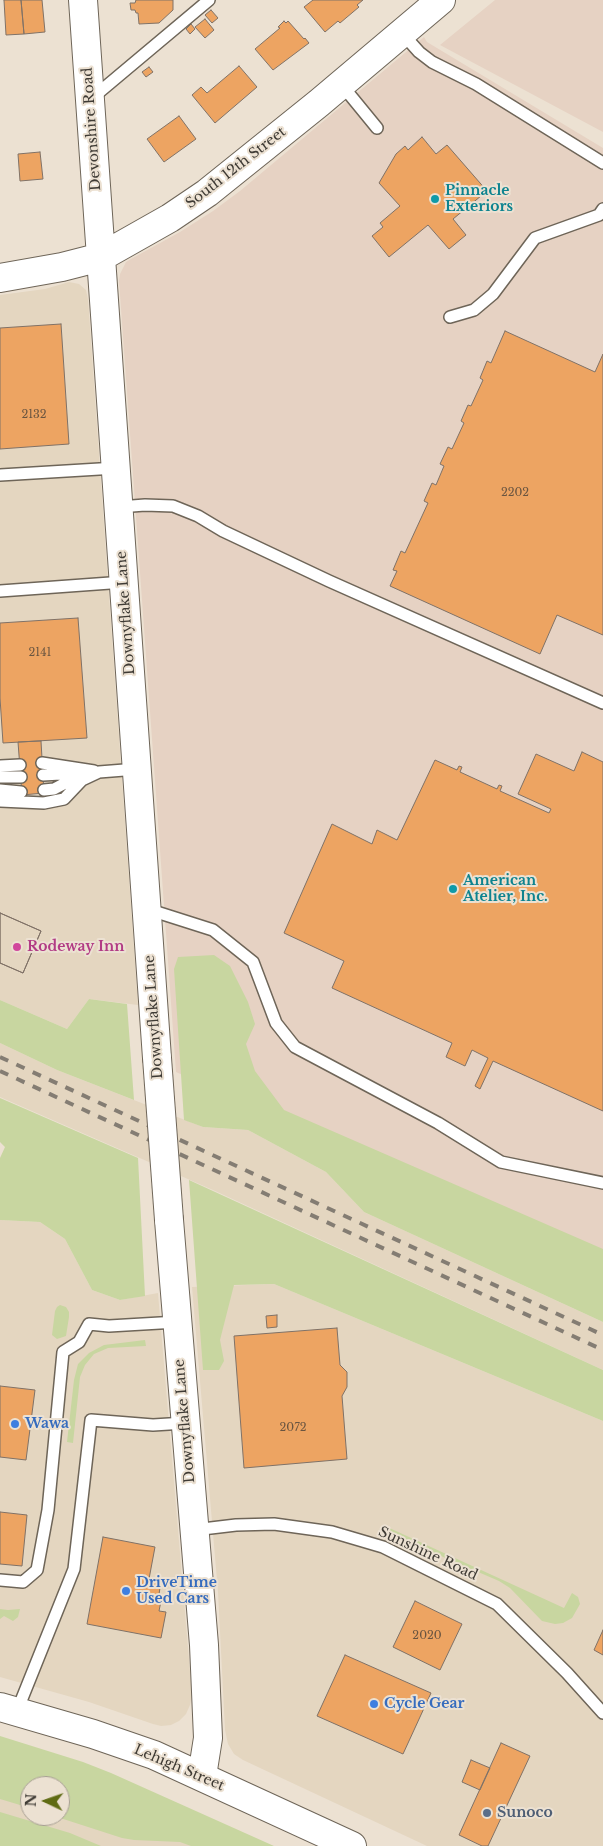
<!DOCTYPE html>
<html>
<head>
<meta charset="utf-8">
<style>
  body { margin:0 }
  #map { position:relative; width:603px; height:1846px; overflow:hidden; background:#ece1d2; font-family:"Libre Baskerville",serif }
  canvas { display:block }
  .north { position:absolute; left:20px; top:1776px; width:50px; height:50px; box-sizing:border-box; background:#ece1d2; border:1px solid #a79f93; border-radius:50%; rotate:273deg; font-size:14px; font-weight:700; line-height:20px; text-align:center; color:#3f3b35 }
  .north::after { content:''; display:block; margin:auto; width:18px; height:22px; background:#5f6b13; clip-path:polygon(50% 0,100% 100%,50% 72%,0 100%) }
</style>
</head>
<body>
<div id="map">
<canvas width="603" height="1846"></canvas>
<div class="north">N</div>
</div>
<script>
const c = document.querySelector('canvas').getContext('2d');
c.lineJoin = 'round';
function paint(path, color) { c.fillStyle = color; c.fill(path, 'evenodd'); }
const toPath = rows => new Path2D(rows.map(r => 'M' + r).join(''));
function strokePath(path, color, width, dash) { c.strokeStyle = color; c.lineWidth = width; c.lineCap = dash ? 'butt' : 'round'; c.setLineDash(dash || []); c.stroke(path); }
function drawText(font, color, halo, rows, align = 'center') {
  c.font = font + ' "Libre Baskerville",serif'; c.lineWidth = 4; c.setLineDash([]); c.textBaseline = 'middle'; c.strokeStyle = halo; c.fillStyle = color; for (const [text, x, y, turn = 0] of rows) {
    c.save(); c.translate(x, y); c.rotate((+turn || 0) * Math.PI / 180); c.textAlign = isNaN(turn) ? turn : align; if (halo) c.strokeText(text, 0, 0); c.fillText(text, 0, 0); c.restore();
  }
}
const built = toPath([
  [69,282,79,284,86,290,88,299,138,1005,89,999,67,1029,0,1000,0,295,45,289],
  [0,1043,57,1070,203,1127,248,1130,326,1172,364,1212,603,1322,603,1370,213,1190,0,1097],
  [0,1220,40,1222,65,1239,92,1290,120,1300,158,1293,192,1695,190,1705,186,1714,179,1721,171,1725,161,1726,153,1724,89,1702,0,1677],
  [274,1284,603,1421,603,1846,427,1846,243,1760,234,1754,228,1744,225,1730,218,1592,192,1287],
  [0,1755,231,1846,0,1846],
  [30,1786,60,1786,60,1816,30,1816]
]);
const industrial = toPath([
  [495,0,603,0,603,132,440,45],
  [424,37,427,42,603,148,603,1269,176,1072,119,281,120,274,126,262,131,259,180,232,213,211,240,191]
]);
const green = toPath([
  [214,955,230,966,248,1002,255,1024,246,1044,255,1071,284,1110,603,1249,603,1322,364,1212,326,1172,248,1130,203,1127,184,1120,174,969,178,957],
  [89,999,127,1004,134,1100,57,1070,0,1043,0,1000,67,1029],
  [0,1098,138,1158,145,1296,120,1300,92,1290,65,1239,40,1222,0,1220,0,1158,5,1147,0,1142],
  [189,1180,603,1370,603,1421,274,1284,234,1285,220,1340,224,1361,219,1370,203,1370],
  [60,1305,66,1307,69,1312,69,1317,66,1336,57,1339,52,1335,55,1311,57,1307],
  [145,1340,146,1346,108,1348,94,1354,85,1365,80,1377,73,1443,67,1442,74,1380,78,1364,89,1353,104,1345],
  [385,1526,564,1608,572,1593,578,1597,580,1604,572,1618,563,1623,555,1624,542,1621,510,1588,499,1581,383,1531],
  [0,1609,8,1610,20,1609,18,1617,13,1621,4,1616,0,1619],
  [0,1736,83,1762,111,1773,274,1846,191,1846,180,1842,134,1840,122,1838,54,1816,60,1816,60,1786,30,1786,30,1808,0,1799],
  [0,1812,70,1833,101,1846,0,1846]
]);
const building = toPath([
  [4,0,21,0,24,34,6,35,4,0],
  [21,0,42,0,45,32,24,34,21,0],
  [136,0,173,0,173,10,159,23,139,24,138,13,136,13,135,10,131,10,130,3,135,3,136,0],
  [313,0,363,0,357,5,359,7,340,23,338,21,325,32,304,7,313,0],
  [211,10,218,18,212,23,205,15,211,10],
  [205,19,214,30,205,38,195,27,205,19],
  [284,21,286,23,288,21,304,39,305,38,309,43,273,70,255,49,280,28,278,27,284,21],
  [191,24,195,29,190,34,186,29,191,24],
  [239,66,257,87,215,123,192,95,201,87,207,93,239,66],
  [149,67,153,72,146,77,142,72,149,67],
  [179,116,196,139,164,162,147,139,179,116],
  [422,137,436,154,447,145,487,191,453,219,466,235,449,249,428,225,389,257,372,236,383,227,380,223,400,206,379,183,396,154,405,146,408,150,422,137],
  [40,152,43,179,20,181,18,154,40,152],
  [61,324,69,444,0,449,0,328,61,324],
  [505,331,595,372,603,354,603,635,557,615,540,654,390,586,397,571,393,570,401,551,405,553,428,503,424,501,432,483,436,485,444,466,440,464,448,447,452,449,464,423,461,421,468,405,471,406,483,380,480,378,487,361,491,363,505,331],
  [78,618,87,738,3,743,0,698,0,623,78,618],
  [41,741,44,793,22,795,18,742,41,741],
  [582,752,603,762,603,1111,493,1061,480,1089,475,1086,488,1058,472,1050,465,1066,446,1057,452,1043,332,988,344,961,284,933,332,824,372,844,377,830,397,840,435,760,457,770,459,766,462,767,460,772,497,789,499,785,502,786,500,791,549,813,551,809,518,794,536,754,574,771,582,752],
  [0,913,41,931,23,973,0,963,0,913],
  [0,913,41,931,23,973,0,963,0,913],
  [277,1315,277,1327,267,1328,266,1316,277,1315],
  [337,1328,340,1365,347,1372,347,1387,342,1396,347,1459,244,1468,234,1336,337,1328],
  [0,1386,35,1390,26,1460,0,1457,0,1386],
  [0,1512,27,1515,22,1566,0,1564,0,1512],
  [103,1537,155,1547,149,1579,161,1581,158,1601,161,1601,159,1611,166,1612,161,1638,87,1624,103,1537],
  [415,1601,462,1624,440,1670,393,1647,415,1601],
  [603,1630,603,1655,594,1650,603,1630],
  [345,1655,431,1693,403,1754,317,1716,345,1655],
  [501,1743,530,1756,488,1846,482,1846,459,1835,501,1743],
  [471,1760,490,1768,480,1790,462,1782,471,1760]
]);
const service = toPath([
  [402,33,419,52,432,62,476,84,603,163],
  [341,84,377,128],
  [91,99,209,0],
  [450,317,474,310,493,294,535,238,599,215,603,209],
  [0,475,116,468],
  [119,507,145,505,173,506,198,516,223,531,329,581,603,703],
  [0,591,124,582],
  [42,763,94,771],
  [0,766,20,765],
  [43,775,78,773],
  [0,777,21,777],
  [0,790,21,792],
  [44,790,54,789,71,780,85,776],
  [0,801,44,803,64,799,82,780,99,772,137,769],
  [147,909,213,930,253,962,276,1023,295,1047,438,1123,501,1162,603,1183],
  [194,1530,236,1525,274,1524,332,1532,383,1547,497,1604,567,1673,603,1713],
  [0,1580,23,1582,37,1570,48,1510,63,1352,79,1342,89,1324,109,1326,177,1322],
  [17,1711,74,1569,91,1420,153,1425,185,1423]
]);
const tertiary = toPath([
  [83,0,157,1058],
  [0,278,62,267,101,257,170,218,207,193,319,103,441,0],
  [169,1220,204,1645,208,1738,202,1776]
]);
const primary = toPath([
  [0,1707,93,1734,154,1755,352,1846]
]);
const rail = toPath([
  [0,1057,603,1335],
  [0,1071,603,1350]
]);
const tertiaryBridge = toPath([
  [157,1058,169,1220]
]);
const markers = [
  [435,199,5,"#0f9aa8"],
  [453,889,5,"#0f9aa8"],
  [17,947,5,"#d1479c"],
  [15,1424,5,"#3f7fe0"],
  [126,1591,5,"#3f7fe0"],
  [374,1704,5,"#3f7fe0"],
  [487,1813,5,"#5c6f8a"]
];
const numberNames = [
  ["2132",34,415],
  ["2202",515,493],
  ["2141",40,653],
  ["2072",293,1428],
  ["2020",427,1636]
];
const streetNames = [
  ["Devonshire Road",92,129,-94],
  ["South 12th Street",236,168,-38],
  ["Downyflake Lane",126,613,-94],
  ["Downyflake Lane",154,1017,-94],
  ["Downyflake Lane",185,1421,-95],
  ["Sunshine Road",428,1554,25],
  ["Lehigh Street",179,1768,23]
];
const cultureNames = [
  ["Pinnacle",445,191],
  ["Exteriors",445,207],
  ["American",463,881],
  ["Atelier, Inc.",463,897]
];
const hotelNames = [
  ["Rodeway Inn",27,947]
];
const shopNames = [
  ["Wawa",25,1424],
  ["DriveTime",136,1583],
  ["Used Cars",136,1599],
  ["Cycle Gear",384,1704]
];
const serviceNames = [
  ["Sunoco",497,1813]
];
paint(built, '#e4d6c0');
paint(industrial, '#e6d2c3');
paint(green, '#c8d6a0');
paint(building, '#eda462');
strokePath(building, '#807267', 1);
strokePath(service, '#6e6558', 14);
strokePath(tertiary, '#6e6558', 30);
strokePath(primary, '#6e6558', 30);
strokePath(service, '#fff', 11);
strokePath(tertiary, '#fff', 28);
strokePath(primary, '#fff', 28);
strokePath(rail, '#847d73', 4, [9, 9]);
strokePath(tertiaryBridge, '#6e6558', 30, []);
strokePath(tertiaryBridge, '#fff', 28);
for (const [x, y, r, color] of markers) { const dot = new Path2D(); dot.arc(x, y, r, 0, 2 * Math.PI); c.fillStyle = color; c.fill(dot); strokePath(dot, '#ece1d2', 2); }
drawText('11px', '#6a5540', null, numberNames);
drawText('14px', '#3f3b35', '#ece1d2', streetNames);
drawText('bold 14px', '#0d838f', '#ece1d2', cultureNames, 'left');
drawText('bold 14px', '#b23c85', '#ece1d2', hotelNames, 'left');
drawText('bold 14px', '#366cbe', '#ece1d2', shopNames, 'left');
drawText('bold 14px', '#4e5e75', '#ece1d2', serviceNames, 'left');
</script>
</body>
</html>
